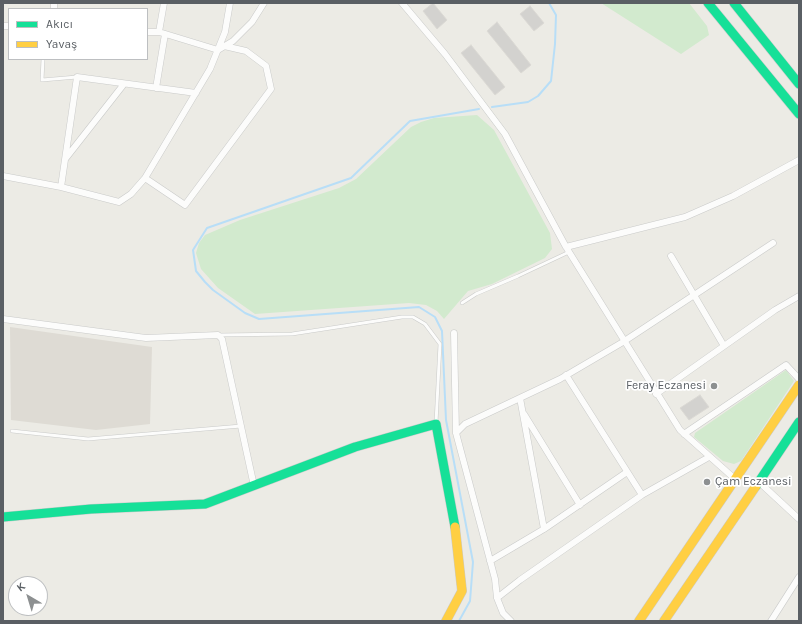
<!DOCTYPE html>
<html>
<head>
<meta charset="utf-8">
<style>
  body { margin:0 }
  #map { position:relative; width:802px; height:624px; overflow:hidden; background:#ecebe5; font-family:Karla,sans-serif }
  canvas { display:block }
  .frame { position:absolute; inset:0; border:4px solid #5a5f64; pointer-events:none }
  .legend { position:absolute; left:8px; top:8px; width:140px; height:52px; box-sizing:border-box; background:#fff; border:1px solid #bdbfc1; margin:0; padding:5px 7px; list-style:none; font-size:12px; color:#5a5f64 }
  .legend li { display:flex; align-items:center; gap:8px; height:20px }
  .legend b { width:20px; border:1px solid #bdbfc1 }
  .north { position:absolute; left:8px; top:576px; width:40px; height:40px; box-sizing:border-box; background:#fff; border:1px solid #bdbfc1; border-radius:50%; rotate:322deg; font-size:11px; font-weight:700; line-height:16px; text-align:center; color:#5a5f64 }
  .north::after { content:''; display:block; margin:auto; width:14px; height:18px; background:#8d9091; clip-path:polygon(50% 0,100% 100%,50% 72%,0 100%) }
</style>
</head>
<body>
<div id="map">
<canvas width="802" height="624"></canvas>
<div class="frame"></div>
<ul class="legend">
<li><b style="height:5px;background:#16e098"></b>Akıcı</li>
<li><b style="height:5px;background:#ffcf43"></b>Yavaş</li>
</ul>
<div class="north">K</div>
</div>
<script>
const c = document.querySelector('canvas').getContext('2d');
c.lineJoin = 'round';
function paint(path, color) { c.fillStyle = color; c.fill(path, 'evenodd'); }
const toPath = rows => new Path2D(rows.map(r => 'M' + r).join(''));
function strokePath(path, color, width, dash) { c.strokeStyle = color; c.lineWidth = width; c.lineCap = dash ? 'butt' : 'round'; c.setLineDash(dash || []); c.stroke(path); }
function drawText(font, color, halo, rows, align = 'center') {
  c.font = font + ' Karla,sans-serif'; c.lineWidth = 3.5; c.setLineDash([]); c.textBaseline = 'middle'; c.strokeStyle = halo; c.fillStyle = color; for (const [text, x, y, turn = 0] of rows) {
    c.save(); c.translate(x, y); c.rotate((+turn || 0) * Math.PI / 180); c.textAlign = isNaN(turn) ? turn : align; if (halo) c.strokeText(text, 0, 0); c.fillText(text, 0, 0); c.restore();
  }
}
const education = toPath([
  [10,327,152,347,150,424,96,430,11,420]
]);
const green = toPath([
  [601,3,689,3,707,26,709,35,681,54],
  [477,115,494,130,550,233,552,249,545,258,492,284,468,291,444,319,437,311,426,305,409,303,255,314,218,288,201,269,196,253,199,243,205,235,240,220,339,188,356,179,411,127,421,122,434,118],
  [786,370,794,381,741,461,734,464,723,461,694,437,695,433]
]);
const stream = toPath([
  [492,107,528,102,538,96,551,81,555,44,556,15,549,3],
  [459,621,470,601,473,562,446,420,442,331,435,317,419,307,259,319,245,313,213,290,205,282,196,271,193,250,207,228,351,178,410,121,479,109]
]);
const building = toPath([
  [433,3,447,20,437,29,423,11,433,3],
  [530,6,544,23,534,31,520,14,530,6],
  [497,22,531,65,521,73,487,31,497,22],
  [471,45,505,87,495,95,461,53,471,45],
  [700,395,709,407,689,420,680,408,700,395]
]);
const lane = toPath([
  [43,59,42,80,77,77],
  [462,303,476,294,518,276,569,252],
  [220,335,292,334,402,317,413,317,425,324,440,344,436,423],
  [12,431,88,439,241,426]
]);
const street = toPath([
  [402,3,445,54,505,134,566,247,680,430,735,479],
  [54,9,54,3],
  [3,26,9,26],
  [147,32,159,32,218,50,233,41,252,22,264,3],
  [159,32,164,3],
  [156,88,165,34],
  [66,158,124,84],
  [3,176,61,187,119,202,131,194,145,178,210,69,225,32,230,3],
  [145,178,185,205,271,89,266,66,246,51,220,45],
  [61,187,77,77,196,93],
  [566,247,685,217,733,196,799,160],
  [671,256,724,346],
  [3,319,146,338,218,335,222,339,254,486],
  [454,333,456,433,495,579,497,598,503,613,511,621],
  [566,375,642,495],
  [656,394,775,310,799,296],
  [524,414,580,505],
  [456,433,465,424,560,379,623,342,773,243],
  [684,434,786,365,799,379],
  [759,482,799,519],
  [544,529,627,472],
  [490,561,544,529,520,398],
  [497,598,520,580,642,495,709,457],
  [771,621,799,577]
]);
const fast = toPath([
  [708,3,799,114],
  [734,3,799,84],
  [756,486,799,422],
  [3,517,91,509,205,504,355,447,436,424,455,527]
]);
const slow = toPath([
  [446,621,462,591,455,527],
  [639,621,799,385],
  [664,621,756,486]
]);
const markers = [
  [714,386,4,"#8d9091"],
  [707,482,4,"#8d9091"]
];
const poiNames = [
  ["Feray Eczanesi",706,386],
  ["Çam Eczanesi",715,482,"left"]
];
paint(education, '#dedbd4');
paint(green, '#d2eace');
strokePath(stream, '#b8def7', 2);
paint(building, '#d3d2cf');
strokePath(building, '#dbd9d4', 1);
strokePath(lane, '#c9cac9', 4);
strokePath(street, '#c9cac9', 7);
strokePath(fast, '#cacaca', 10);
strokePath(slow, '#cacaca', 10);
strokePath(lane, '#fcfcfb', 3);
strokePath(street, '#fcfcfb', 6);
strokePath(fast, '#16e098', 9);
strokePath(slow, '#ffcf43', 9);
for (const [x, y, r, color] of markers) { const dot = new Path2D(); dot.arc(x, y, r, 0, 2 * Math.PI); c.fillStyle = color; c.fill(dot); strokePath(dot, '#fff', 1.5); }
drawText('12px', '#5a5f64', '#fff', poiNames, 'right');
</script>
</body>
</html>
